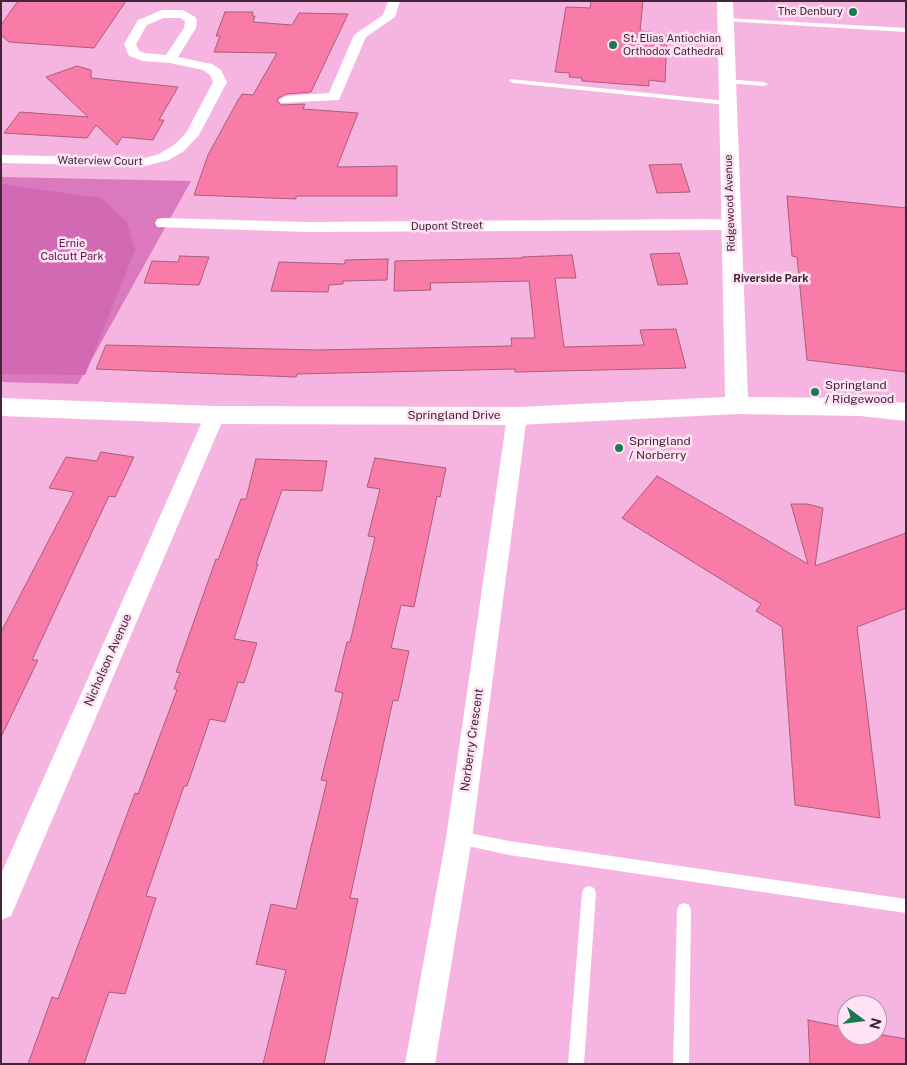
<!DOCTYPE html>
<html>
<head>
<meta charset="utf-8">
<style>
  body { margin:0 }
  #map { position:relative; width:907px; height:1065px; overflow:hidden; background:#f6b4e0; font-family:"Public Sans",sans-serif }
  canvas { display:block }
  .frame { position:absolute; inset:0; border:2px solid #402638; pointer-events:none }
  .north { position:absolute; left:837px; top:995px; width:50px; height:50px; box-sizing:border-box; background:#ffe3f5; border:1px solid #b397a9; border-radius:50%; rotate:105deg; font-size:14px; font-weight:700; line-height:20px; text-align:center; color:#402638 }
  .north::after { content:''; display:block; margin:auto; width:18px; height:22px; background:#197950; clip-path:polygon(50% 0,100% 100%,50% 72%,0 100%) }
</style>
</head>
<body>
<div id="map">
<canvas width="907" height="1065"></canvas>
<div class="frame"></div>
<div class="north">N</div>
</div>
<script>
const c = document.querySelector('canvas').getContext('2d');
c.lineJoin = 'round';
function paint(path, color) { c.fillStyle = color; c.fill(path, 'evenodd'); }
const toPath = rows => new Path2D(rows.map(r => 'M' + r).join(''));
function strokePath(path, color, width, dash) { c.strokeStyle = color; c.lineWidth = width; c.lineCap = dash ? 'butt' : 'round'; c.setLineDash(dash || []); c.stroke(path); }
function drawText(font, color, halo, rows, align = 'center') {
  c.font = font + ' "Public Sans",sans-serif'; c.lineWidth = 5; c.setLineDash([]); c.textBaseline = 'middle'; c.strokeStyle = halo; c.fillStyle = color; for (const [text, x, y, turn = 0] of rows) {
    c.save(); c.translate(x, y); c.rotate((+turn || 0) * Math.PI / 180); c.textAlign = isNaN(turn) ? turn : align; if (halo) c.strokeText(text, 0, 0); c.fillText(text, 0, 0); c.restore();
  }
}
const green = toPath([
  [1,177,191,181,78,384,1,382]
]);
const forest = toPath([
  [1,184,101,198,127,222,135,250,85,375,1,374]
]);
const building = toPath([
  [18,1,126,1,94,48,9,42,1,35,1,25,18,1],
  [591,1,643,1,640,31,652,32,652,35,667,36,665,82,649,80,649,86,582,81,582,78,569,77,570,73,555,72,566,7,590,8,591,1],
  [225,12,253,12,252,16,255,16,253,22,292,25,299,13,348,14,311,92,286,94,278,98,277,101,281,105,305,104,303,109,358,113,337,167,397,166,397,196,296,196,296,199,194,195,208,155,237,102,242,94,253,95,277,53,214,52,220,36,216,36,225,12],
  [77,66,91,70,91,78,178,87,159,120,164,120,153,140,122,137,117,145,96,125,87,138,4,133,20,112,88,117,46,77,77,66],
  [681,164,690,192,657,193,649,165,681,164],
  [787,196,906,208,906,372,807,360,797,257,792,256,787,196],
  [679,253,688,284,658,285,650,254,679,253],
  [572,255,576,278,555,278,564,347,644,345,640,330,676,329,686,368,515,372,515,369,297,374,296,377,96,369,106,345,317,350,512,346,511,338,535,338,529,281,430,283,431,290,394,291,395,261,522,258,522,257,572,255],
  [180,256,209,257,199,285,144,283,152,261,178,262,180,256],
  [388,259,387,280,343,281,343,284,329,285,328,292,271,291,279,262,345,264,345,260,388,259],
  [101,452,134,457,115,497,109,496,74,570,32,660,38,660,1,737,1,632,74,492,49,488,66,457,97,461,101,452],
  [375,458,446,468,440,497,437,496,414,607,401,605,391,648,409,651,398,701,393,700,350,898,358,899,324,1064,263,1064,286,970,256,964,271,904,296,909,327,781,321,780,343,693,335,691,347,642,350,642,375,537,368,536,380,489,367,487,375,458],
  [256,459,327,461,322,491,282,490,256,564,258,564,234,639,257,643,244,683,238,682,225,722,210,719,187,786,184,786,146,896,156,898,125,994,109,992,84,1064,28,1064,52,997,58,999,135,793,138,794,177,690,174,689,180,673,176,672,216,559,218,560,241,499,246,499,256,459],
  [657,476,808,564,791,504,807,504,823,508,815,566,906,533,906,608,857,627,880,818,795,805,782,627,756,611,761,604,622,518,657,476],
  [808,1020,847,1028,847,1035,877,1034,906,1039,906,1064,810,1064,808,1020]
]);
const service = toPath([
  [726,18,906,28,906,32,724,21,724,19,726,18],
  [510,79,727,101,731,103,727,105,513,83,509,81,510,79],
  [724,79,764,82,768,84,764,86,727,83,723,81,724,79],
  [459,831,509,841,906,899,906,913,509,855,454,843,452,838,454,833,459,831],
  [589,886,594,888,596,893,584,1064,568,1064,582,893,584,888,589,886],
  [684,903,689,905,691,910,689,1064,673,1064,677,910,679,905,684,903]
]);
const minor = toPath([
  [388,1,400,1,395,17,366,37,339,100,281,103,279,100,286,96,329,93,354,35,383,15,388,1],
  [162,10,183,10,195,17,197,20,196,28,178,57,212,64,221,70,227,82,199,135,184,151,169,160,145,166,1,163,1,155,145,158,159,154,174,145,186,133,213,82,210,75,203,70,170,63,143,61,129,56,124,44,138,20,162,10],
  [164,18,180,18,185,21,184,28,166,55,145,53,139,51,136,44,147,25,164,18],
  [163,218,307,222,706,219,731,220,737,221,739,225,737,229,731,230,307,232,157,227,155,223,157,219,163,218],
  [215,408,222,410,225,415,11,916,1,920,1,874,205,415,208,410,215,408],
  [517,409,524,411,527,416,472,838,435,1064,405,1064,446,838,507,416,510,411,517,409]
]);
const tertiary = toPath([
  [717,1,733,1,748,397,860,398,906,403,906,421,860,416,737,414,517,425,215,424,1,416,1,398,215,406,517,407,725,397,717,1]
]);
const markers = [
  [853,12,5,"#197950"],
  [613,45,5,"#197950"],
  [815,392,5,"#197950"],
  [619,448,5,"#197950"]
];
const farPoinames = [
  ["The Denbury",843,12],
  ["St. Elias Antiochian",623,39,"left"],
  ["Orthodox Cathedral",623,52,"left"]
];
const farStreetnames = [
  ["Waterview Court",100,161,1],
  ["Ridgewood Avenue",730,203,-92],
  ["Dupont Street",447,226,-1]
];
const farParknames = [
  ["Ernie",72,244],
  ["Calcutt Park",72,257]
];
const farNeighbourhoodnames = [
  ["Riverside Park",771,279]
];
const poiNames = [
  ["Springland",825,385],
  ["/ Ridgewood",825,399],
  ["Springland",629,441],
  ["/ Norberry",629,455]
];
const streetNames = [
  ["Springland Drive",454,415],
  ["Nicholson Avenue",108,660,-66],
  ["Norberry Crescent",472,740,-82]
];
paint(green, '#da79bd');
paint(forest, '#d169b3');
paint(building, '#f97ca8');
strokePath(building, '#a65f76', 1);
paint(service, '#fff');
paint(minor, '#fff');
paint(tertiary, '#fff');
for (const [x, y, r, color] of markers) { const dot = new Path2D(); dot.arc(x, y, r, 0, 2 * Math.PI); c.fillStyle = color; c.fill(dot); strokePath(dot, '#ffe3f5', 2); }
drawText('11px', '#402638', '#ffe3f5', farPoinames, 'right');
drawText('11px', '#402638', '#ffe3f5', farStreetnames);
drawText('11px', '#591849', '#ffe3f5', farParknames);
drawText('bold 11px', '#402638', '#ffe3f5', farNeighbourhoodnames);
drawText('12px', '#402638', '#ffe3f5', poiNames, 'left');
drawText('12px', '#402638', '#ffe3f5', streetNames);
</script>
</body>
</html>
